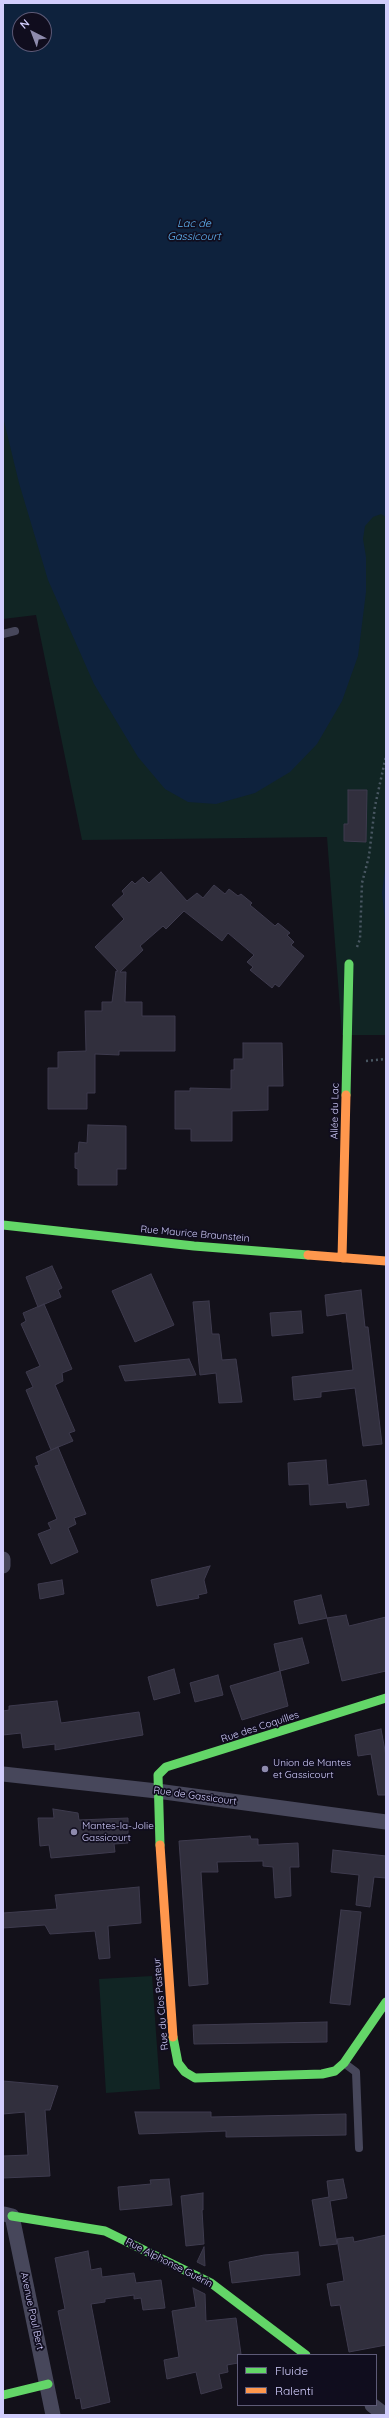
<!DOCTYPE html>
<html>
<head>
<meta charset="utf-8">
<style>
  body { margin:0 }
  #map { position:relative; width:389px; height:2418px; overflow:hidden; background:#13111a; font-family:Quicksand,sans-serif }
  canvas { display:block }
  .frame { position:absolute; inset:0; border:4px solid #d1cdfc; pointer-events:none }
  .legend { position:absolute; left:237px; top:2354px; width:140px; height:52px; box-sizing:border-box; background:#100d1e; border:1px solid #5d5a77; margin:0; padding:5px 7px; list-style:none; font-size:12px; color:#d1cdfc }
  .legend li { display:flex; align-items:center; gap:8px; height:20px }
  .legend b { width:20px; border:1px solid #5d5a77 }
  .north { position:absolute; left:12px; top:12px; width:40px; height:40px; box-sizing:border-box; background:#100d1e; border:1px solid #5d5a77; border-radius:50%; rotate:318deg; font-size:11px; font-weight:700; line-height:16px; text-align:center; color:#d1cdfc }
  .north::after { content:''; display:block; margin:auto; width:14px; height:18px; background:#8e8bad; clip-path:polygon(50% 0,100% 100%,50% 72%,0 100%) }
</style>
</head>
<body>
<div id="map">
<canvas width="389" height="2418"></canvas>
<div class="frame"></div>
<ul class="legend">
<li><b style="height:5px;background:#63d668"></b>Fluide</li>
<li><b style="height:5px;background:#ff974d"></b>Ralenti</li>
</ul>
<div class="north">N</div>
</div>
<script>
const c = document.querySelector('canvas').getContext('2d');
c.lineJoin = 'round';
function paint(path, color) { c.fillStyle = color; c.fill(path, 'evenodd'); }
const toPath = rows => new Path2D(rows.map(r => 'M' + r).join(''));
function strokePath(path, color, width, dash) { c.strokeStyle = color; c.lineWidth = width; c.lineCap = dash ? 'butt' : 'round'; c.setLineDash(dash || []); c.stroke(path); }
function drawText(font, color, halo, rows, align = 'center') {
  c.font = font + ' Quicksand,sans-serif'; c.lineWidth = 3.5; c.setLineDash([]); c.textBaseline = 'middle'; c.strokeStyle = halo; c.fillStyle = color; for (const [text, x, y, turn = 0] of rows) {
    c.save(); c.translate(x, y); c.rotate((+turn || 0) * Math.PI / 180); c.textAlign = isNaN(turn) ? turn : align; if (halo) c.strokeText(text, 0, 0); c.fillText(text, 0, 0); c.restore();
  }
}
const green = toPath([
  [3,3,386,3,386,1035,342,1035,327,837,82,840,36,615,3,619],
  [20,20,44,20,44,44,20,44],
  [152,1976,160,2089,106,2093,99,1979]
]);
const water = toPath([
  [3,3,386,3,386,517,381,514,373,517,365,526,363,539,366,557,366,592,358,656,342,701,317,744,290,772,255,793,216,804,188,802,165,789,138,757,94,684,48,580,19,483,3,417],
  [20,20,44,20,44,44,20,44],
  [386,862,386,929,382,893]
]);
const building = toPath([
  [348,790,367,790,366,842,344,841,344,824,348,824,348,790],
  [161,872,187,901,197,893,203,898,214,885,225,894,229,889,238,896,241,894,252,903,250,905,275,926,278,923,290,933,287,935,294,942,291,945,304,956,279,987,275,984,272,988,250,970,253,967,247,962,254,955,228,933,222,941,184,911,166,929,163,926,140,946,143,950,120,972,126,972,125,1002,142,1002,142,1016,175,1016,175,1051,119,1051,119,1055,95,1054,95,1093,87,1093,87,1109,48,1109,48,1068,58,1068,58,1052,86,1051,85,1011,102,1011,102,1002,112,1002,116,971,118,971,95,947,124,919,112,905,124,894,122,891,132,881,135,884,143,877,149,883,161,872],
  [243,1043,282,1043,283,1086,268,1086,268,1110,232,1111,232,1141,191,1141,191,1129,175,1129,175,1091,190,1091,190,1088,231,1089,231,1070,234,1070,234,1059,243,1059,243,1043],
  [88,1125,126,1126,126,1169,117,1169,117,1185,78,1185,78,1169,75,1168,75,1153,78,1153,79,1142,87,1143,88,1125],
  [52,1266,62,1288,58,1290,61,1297,38,1307,26,1277,52,1266],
  [151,1274,174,1325,135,1342,112,1291,151,1274],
  [361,1290,365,1327,368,1327,382,1444,363,1446,355,1388,321,1392,321,1397,294,1400,292,1377,353,1370,346,1313,327,1316,325,1295,361,1290],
  [209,1301,212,1334,219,1334,222,1360,236,1359,242,1402,219,1403,216,1373,200,1375,193,1302,209,1301],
  [44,1304,72,1369,62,1373,63,1381,55,1385,75,1431,69,1433,73,1441,51,1450,26,1390,33,1387,26,1372,40,1366,21,1324,26,1321,23,1313,44,1304],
  [301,1311,303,1333,272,1336,270,1313,301,1311],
  [189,1359,196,1375,125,1381,119,1366,189,1359],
  [58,1447,86,1514,74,1518,76,1524,68,1528,78,1552,51,1564,38,1534,51,1529,48,1523,57,1519,35,1466,39,1465,36,1457,58,1447],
  [326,1460,328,1485,366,1480,369,1505,347,1508,346,1502,310,1505,309,1484,289,1485,288,1463,326,1460],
  [210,1566,204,1580,207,1593,198,1595,199,1598,157,1606,151,1580,210,1566],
  [62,1580,64,1594,40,1599,38,1584,62,1580],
  [321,1595,327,1618,299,1624,294,1601,321,1595],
  [346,1615,349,1626,386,1617,386,1671,342,1681,327,1618,346,1615],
  [302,1638,309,1663,280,1671,274,1644,302,1638],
  [174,1669,180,1693,154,1700,148,1677,174,1669],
  [280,1671,288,1706,242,1720,230,1686,280,1671],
  [218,1675,223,1695,195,1702,190,1683,218,1675],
  [57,1701,61,1723,139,1712,143,1735,55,1750,55,1744,23,1748,21,1733,3,1735,3,1711,9,1710,9,1706,57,1701],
  [381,1729,386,1756,386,1795,378,1795,371,1754,358,1756,355,1735,381,1729],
  [53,1809,78,1813,79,1820,128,1818,128,1843,114,1844,115,1852,51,1858,49,1845,40,1846,38,1818,54,1818,53,1809],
  [250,1836,251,1839,258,1839,258,1845,298,1843,299,1867,290,1867,291,1896,275,1898,273,1867,263,1866,263,1861,217,1862,218,1872,201,1872,208,1984,189,1986,179,1841,250,1836],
  [333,1850,386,1856,386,1878,374,1877,370,1907,356,1905,359,1875,331,1872,333,1850],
  [139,1887,141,1923,108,1926,110,1958,99,1959,95,1931,50,1934,45,1925,3,1928,3,1913,57,1909,55,1895,139,1887],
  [341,1910,361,1912,350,2005,330,2003,341,1910],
  [327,2022,327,2042,194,2044,193,2025,327,2022],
  [3,2081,58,2086,50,2110,45,2110,50,2176,3,2178,3,2156,28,2155,25,2112,3,2114,3,2081],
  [135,2112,211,2112,211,2117,346,2114,346,2135,226,2137,226,2131,139,2134,135,2112],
  [169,2179,172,2205,120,2210,118,2187,151,2184,150,2180,169,2179],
  [343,2179,347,2198,330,2201,337,2244,320,2246,312,2200,329,2197,327,2181,343,2179],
  [203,2193,203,2210,202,2210,204,2244,186,2246,181,2196,203,2193],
  [386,2235,386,2345,349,2352,340,2305,331,2306,327,2284,344,2281,337,2239,353,2237,354,2242,386,2235],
  [204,2247,205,2266,197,2262,204,2247],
  [88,2251,91,2270,101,2268,102,2277,134,2273,136,2283,161,2280,165,2308,143,2310,141,2298,134,2299,134,2295,105,2299,105,2302,91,2304,110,2402,82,2409,80,2398,76,2399,58,2311,65,2309,55,2258,88,2251],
  [298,2252,300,2275,232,2283,229,2262,264,2255,298,2252],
  [193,2288,205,2294,206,2321,236,2318,241,2354,238,2354,238,2363,227,2365,228,2372,219,2374,222,2388,201,2394,196,2372,167,2379,164,2360,179,2357,172,2311,196,2307,193,2288]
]);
const path = toPath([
  [357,947,360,939,362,883,369,856,375,806,386,756],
  [366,1061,386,1059]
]);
const lane = toPath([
  [3,634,15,631],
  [344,2063,356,2072,359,2148]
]);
const street = toPath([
  [3,1559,3,1566],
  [3,1774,157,1791,386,1822],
  [4,2214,12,2216,53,2415],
  [372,2405,385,2415]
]);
const fast = toPath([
  [346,1095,349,964],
  [3,1225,194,1246,308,1255],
  [160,1845,158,1775,166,1767,386,1698],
  [173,2037,178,2063,185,2072,195,2078,322,2074,335,2071,344,2063,386,2002],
  [12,2216,105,2231,211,2283,306,2355],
  [3,2395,48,2384]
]);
const slow = toPath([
  [308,1255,386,1261],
  [342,1258,346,1095],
  [160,1845,173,2037]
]);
const markers = [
  [265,1769,4,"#8e8bad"],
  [74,1832,4,"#8e8bad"]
];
const streetNames = [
  ["Allée du Lac",335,1111,-89],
  ["Rue Maurice Braunstein",195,1234,5],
  ["Rue des Coquilles",260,1727,-18],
  ["Rue de Gassicourt",195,1796,8],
  ["Rue du Clos Pasteur",161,2004,-95],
  ["Rue Alphonse Guérin",169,2263,27],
  ["Avenue Paul Bert",32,2311,78]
];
const poiNames = [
  ["Union de Mantes",273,1763],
  ["et Gassicourt",273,1775],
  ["Mantes-la-Jolie",82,1826],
  ["Gassicourt",82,1838]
];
const waterNames = [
  ["Lac de",194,224],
  ["Gassicourt",194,237]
];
paint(green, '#112524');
paint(water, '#0e223d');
paint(building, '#312f3d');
strokePath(building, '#3e3b4e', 1);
strokePath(path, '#495762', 2.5, [2, 3]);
strokePath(lane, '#47475b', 8);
strokePath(street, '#47475b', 15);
strokePath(fast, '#63d668', 9);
strokePath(slow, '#ff974d', 9);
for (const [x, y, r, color] of markers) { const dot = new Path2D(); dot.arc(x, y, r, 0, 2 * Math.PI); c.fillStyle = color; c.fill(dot); strokePath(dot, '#100d1e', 1.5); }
drawText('10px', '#d1cdfc', '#100d1e', streetNames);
drawText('10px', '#d1cdfc', '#100d1e', poiNames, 'left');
drawText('italic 11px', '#61b6f6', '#100d1e', waterNames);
</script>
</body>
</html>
